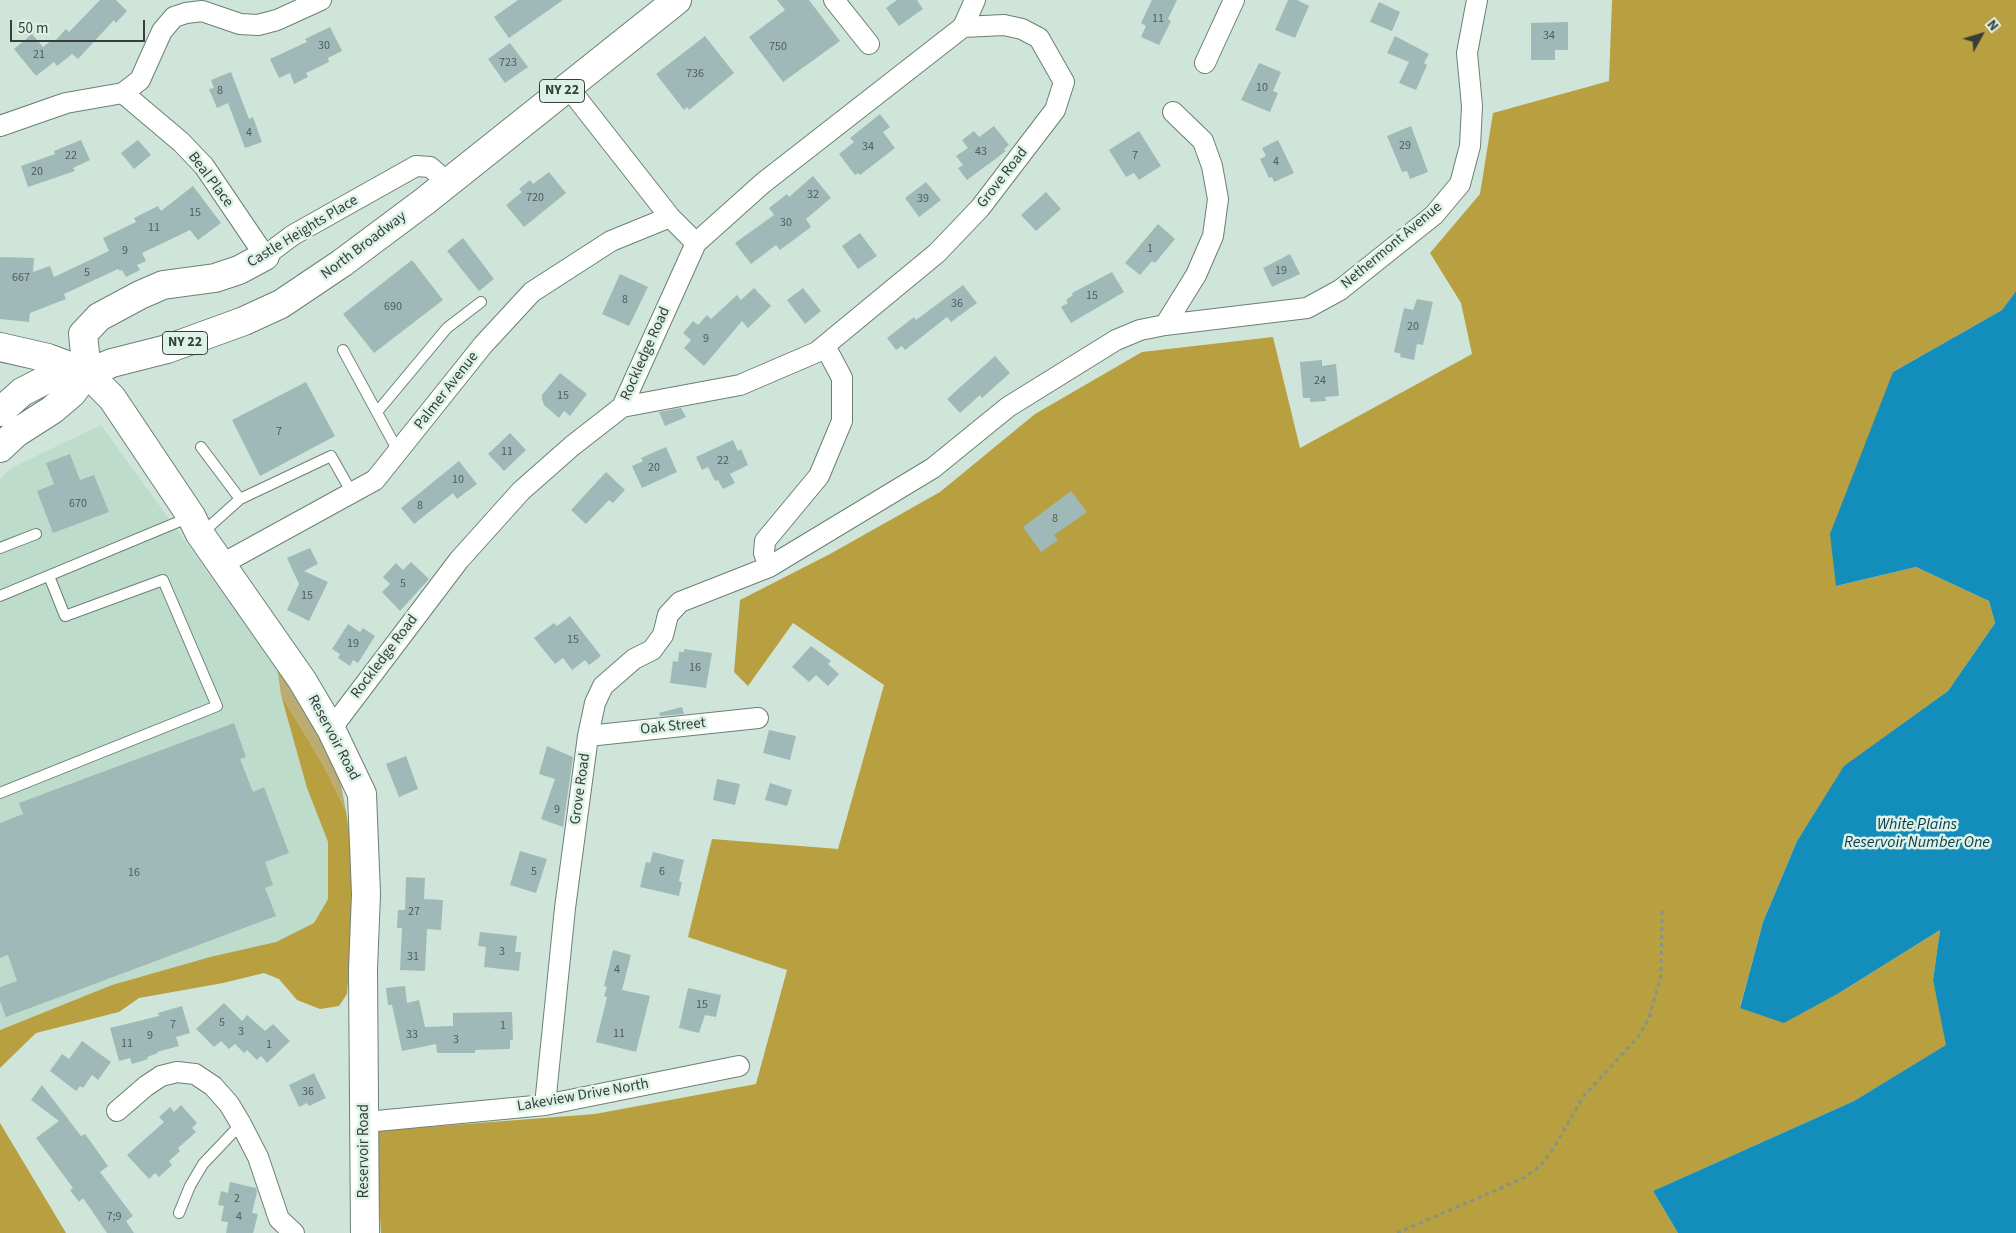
<!DOCTYPE html>
<html>
<head>
<meta charset="utf-8">
<style>
  body { margin:0 }
  #map { position:relative; width:2016px; height:1233px; overflow:hidden; background:#cfe5d9; font-family:"Source Sans 3",sans-serif }
  canvas { display:block }
  .north { position:absolute; left:1956px; top:10px; width:50px; height:50px; -webkit-text-stroke:4px #dcf2e6; paint-order:stroke; rotate:51deg; font-size:14px; font-weight:700; line-height:20px; text-align:center; color:#353e39 }
  .north::after { content:''; display:block; margin:auto; width:18px; height:22px; background:#353e39; clip-path:polygon(50% 0,100% 100%,50% 72%,0 100%) }
  .scale { position:absolute; left:10px; top:20px; width:135px; height:22px; box-sizing:border-box; border:2px solid #353e39; border-top:0; padding-left:6px; font-size:15px; line-height:18px; white-space:nowrap; color:#353e39; -webkit-text-stroke:4px #dcf2e6; paint-order:stroke }
</style>
</head>
<body>
<div id="map">
<canvas width="2016" height="1233"></canvas>
<div class="north">N</div>
<div class="scale">50 m</div>
</div>
<script>
const c = document.querySelector('canvas').getContext('2d');
c.lineJoin = 'round';
function paint(path, color) { c.fillStyle = color; c.fill(path, 'evenodd'); }
const toPath = rows => new Path2D(rows.map(r => 'M' + r).join(''));
function strokePath(path, color, width, dash) { c.strokeStyle = color; c.lineWidth = width; c.lineCap = dash ? 'butt' : 'round'; c.setLineDash(dash || []); c.stroke(path); }
function drawText(font, color, halo, rows, align = 'center') {
  c.font = font + ' "Source Sans 3",sans-serif'; c.lineWidth = 5; c.setLineDash([]); c.textBaseline = 'middle'; c.strokeStyle = halo; c.fillStyle = color; for (const [text, x, y, turn = 0] of rows) {
    c.save(); c.translate(x, y); c.rotate((+turn || 0) * Math.PI / 180); c.textAlign = isNaN(turn) ? turn : align; if (halo) c.strokeText(text, 0, 0); c.fillText(text, 0, 0); c.restore();
  }
}
const built = toPath([
  [101,425,277,668,281,695,307,788,328,842,328,899,314,923,276,942,210,957,112,985,0,1030,0,479,11,468]
]);
const green = toPath([
  [277,668,312,723,340,779,346,811,324,766,281,695]
]);
const forest = toPath([
  [1612,0,2016,0,2016,291,2002,310,1893,372,1836,586,1916,567,1989,601,1995,623,1948,691,1844,767,1797,841,1763,922,1740,1007,1839,993,1940,930,1933,980,1947,1045,1854,1101,1653,1191,1678,1233,381,1233,375,1131,595,1114,756,1084,787,970,688,937,712,839,838,849,884,685,793,623,748,686,734,672,740,600,830,554,940,492,1035,414,1142,352,1273,337,1300,448,1472,354,1461,303,1430,253,1480,194,1493,113,1609,81],
  [281,695,324,766,346,811,356,879,347,994,339,1006,320,1009,297,1000,279,979,264,973,223,983,139,998,119,1012,36,1033,0,1068,0,1030,112,985,210,957,276,942,314,923,328,899,328,842,307,788],
  [0,1123,66,1233,0,1233]
]);
const water = toPath([
  [2016,291,2016,1233,1678,1233,1653,1191,1854,1101,1946,1045,1933,980,1940,930,1839,993,1784,1023,1740,1008,1763,922,1797,841,1844,766,1948,691,1995,623,1989,601,1916,567,1836,586,1830,534,1893,372,2002,310]
]);
const building = toPath([
  [100,0,116,0,127,11,116,23,114,20,78,59,72,54,57,66,54,62,36,76,14,49,32,34,43,47,52,40,54,42,66,29,69,32],
  [518,0,563,0,509,38,494,17],
  [777,0,809,0,840,41,783,82,749,37,785,10],
  [897,0,917,0,923,9,899,26,886,8],
  [1152,0,1177,0,1168,19,1171,21,1159,45,1141,37,1146,26,1141,23],
  [1288,0,1297,0,1309,6,1295,38,1275,30],
  [1379,2,1400,12,1392,31,1370,22],
  [1568,22,1568,50,1555,50,1555,60,1531,60,1531,23],
  [330,27,342,51,328,58,329,62,306,73,308,77,294,84,290,73,279,78,270,59,307,42,305,39],
  [705,36,734,73,689,110,687,107,684,110,656,74],
  [1395,36,1429,54,1424,63,1427,65,1416,90,1399,83,1409,62,1387,53],
  [510,43,528,67,505,83,488,59],
  [1259,63,1281,72,1273,91,1278,93,1270,112,1241,100],
  [231,72,249,119,253,117,262,142,245,148,228,103,217,108,209,89,214,88,211,80],
  [880,114,890,127,883,132,895,148,860,175,858,173,855,175,839,154,854,142,850,138],
  [994,126,1009,145,1004,149,1006,151,967,180,958,168,963,165,956,156,968,148,962,140,974,131,979,137],
  [1411,126,1428,172,1410,179,1407,171,1402,172,1387,136],
  [1139,131,1161,166,1139,180,1134,173,1126,177,1109,150],
  [81,140,90,160,73,168,75,171,28,187,21,166,55,154,54,151],
  [138,140,151,155,134,169,121,153],
  [1278,140,1294,173,1274,182,1272,177,1269,178,1260,159,1266,156,1262,148],
  [549,172,566,193,524,227,506,205,522,192,519,189,530,180,533,184],
  [813,176,831,198,806,219,811,227,780,250,776,245,751,264,735,243,774,215,769,208,787,194,789,197],
  [926,182,941,200,919,217,905,198],
  [193,186,221,223,198,240,190,230,142,253,146,261,137,265,140,270,126,277,122,270,120,271,118,269,64,294,66,299,30,313,29,322,0,319,0,257,34,258,33,272,50,266,54,277,109,251,103,238,136,222,134,218,158,206,161,211],
  [1046,192,1061,209,1036,231,1021,215],
  [1158,224,1175,239,1155,263,1152,261,1140,275,1125,263],
  [860,233,877,256,858,269,842,246],
  [463,238,494,279,479,291,447,251],
  [1290,254,1300,274,1272,287,1263,268],
  [412,260,443,300,374,353,343,314],
  [1112,272,1124,292,1071,323,1061,307,1068,303,1066,300,1073,295,1072,293],
  [620,274,648,287,629,326,602,314],
  [963,285,977,303,951,322,947,317,905,350,902,346,896,350,887,338,914,317,916,320],
  [754,288,771,306,748,328,742,321,704,366,684,348,691,340,683,333,693,321,698,325,707,315,711,319,737,295,741,300],
  [803,288,821,311,805,324,787,300],
  [1417,299,1433,302,1423,345,1417,344,1414,360,1400,357,1401,354,1394,352,1404,308,1413,310],
  [995,356,1010,373,982,398,980,395,960,413,947,399],
  [1322,360,1322,366,1336,364,1339,396,1325,397,1326,401,1310,402,1310,398,1303,398,1300,362],
  [560,373,587,394,570,416,564,411,559,418,544,405,542,399,542,395],
  [306,382,335,436,260,476,232,420],
  [681,408,686,417,665,426,659,412],
  [510,433,526,450,504,471,488,454],
  [733,440,738,451,741,449,748,465,730,474,735,483,723,489,718,480,715,481,708,467,702,470,696,457],
  [666,447,677,472,642,488,632,466,643,461,641,458],
  [70,454,80,480,94,475,109,512,53,533,37,491,54,484,46,463],
  [459,461,477,484,457,499,453,493,414,524,401,508],
  [606,472,625,490,613,503,609,500,586,524,571,510],
  [1071,491,1087,512,1054,535,1058,540,1041,552,1023,527],
  [310,548,318,564,304,571,328,582,309,621,287,610,299,584,287,558],
  [411,562,429,579,400,611,382,592,390,584,383,577,396,563,403,570],
  [570,616,601,656,589,665,585,660,572,670,563,658,555,664,534,638,554,623,557,626],
  [348,624,360,632,363,628,375,636,358,663,353,660,350,666,338,658,340,654,332,649],
  [811,646,831,661,828,664,839,674,828,686,816,675,809,682,792,667],
  [684,649,712,653,706,688,670,683,673,661,678,662,679,652,684,652],
  [682,707,684,714,660,716,659,713],
  [234,723,246,757,240,759,253,792,264,787,289,853,265,862,273,885,265,888,276,916,6,1017,0,1001,0,987,17,981,8,955,0,958,0,823,23,814,19,803],
  [769,730,796,736,790,760,763,753],
  [547,746,573,757,563,827,541,819,555,779,539,774],
  [406,756,418,789,399,797,386,764],
  [717,779,740,784,735,805,713,800],
  [770,783,792,790,787,806,765,800],
  [520,851,547,859,536,893,510,885],
  [653,852,684,860,679,881,682,882,679,896,640,887,646,862,650,863],
  [406,877,425,878,424,899,443,900,441,930,427,929,425,971,400,970,402,928,397,928,398,910,405,910],
  [480,932,517,936,515,952,521,952,519,971,484,967,486,947,478,946],
  [613,950,631,955,622,990,650,996,636,1052,596,1042,607,997,604,996,607,987,604,986],
  [405,986,407,1003,419,1000,425,1027,453,1026,453,1013,512,1012,513,1040,510,1040,510,1049,475,1050,475,1053,437,1053,436,1044,402,1051,392,1005,388,1005,386,988],
  [688,988,721,995,716,1017,705,1015,699,1033,679,1028],
  [224,1003,242,1021,247,1015,265,1031,273,1024,290,1041,267,1063,261,1056,257,1060,247,1050,244,1053,235,1044,229,1049,221,1041,214,1047,196,1029],
  [182,1006,190,1033,176,1037,179,1046,157,1052,158,1053,147,1057,148,1059,132,1064,130,1058,119,1061,110,1028,159,1016,158,1013],
  [82,1041,111,1062,98,1080,92,1075,83,1088,80,1086,76,1091,50,1071,62,1054,69,1059],
  [314,1073,326,1098,309,1106,307,1103,299,1107,289,1085],
  [42,1085,81,1136,85,1134,108,1166,100,1172,133,1216,126,1221,134,1233,107,1233,83,1198,79,1202,70,1190,73,1188,36,1138,59,1121,31,1100],
  [181,1105,197,1123,192,1128,196,1132,178,1148,180,1151,169,1161,172,1165,159,1177,155,1173,149,1179,127,1155,164,1122,159,1117,170,1107,174,1112],
  [230,1182,256,1188,257,1192,252,1213,258,1214,253,1233,226,1233,228,1222,221,1221,224,1206,218,1205,221,1191,228,1193]
]);
const path = toPath([
  [1397,1233,1501,1188,1525,1177,1541,1165,1553,1149,1583,1097,1638,1037,1649,1018,1661,975,1662,911]
]);
const lane = toPath([
  [343,350,399,453],
  [377,412,447,328,481,302],
  [201,447,240,499],
  [201,534,240,499,331,456,352,493],
  [0,548,36,534],
  [0,596,190,517],
  [0,793,217,706,163,580,65,616,49,576],
  [179,1213,190,1186,203,1164,241,1124]
]);
const street = toPath([
  [834,0,869,44],
  [1205,63,1234,0],
  [568,87,670,217,696,243],
  [123,93,181,142,204,166,265,256,293,235,416,166,430,167,447,182],
  [0,126,66,103,123,93,140,80,162,31,174,17,186,13,202,11,240,24,258,25,277,20,321,0],
  [1165,325,1196,275,1213,236,1218,199,1212,166,1203,141,1173,112],
  [622,407,740,385,817,352,937,253,980,208,1055,110,1064,82,1039,38,1022,29,1004,25,963,27],
  [222,564,375,480,483,345,532,292,611,241,670,217],
  [769,567,764,553,765,541,819,476,842,421,842,378,825,346],
  [331,729,459,560,521,491,572,446,622,407,696,243,763,183,963,27,975,0],
  [588,736,758,718],
  [545,1105,565,908,588,736,595,703,603,686,634,659,652,650,663,635,668,615,680,602,769,567,933,468,1008,407,1116,340,1140,330,1165,325,1307,308,1340,290,1434,215,1460,184,1470,146,1472,106,1467,53,1477,0],
  [117,1111,146,1086,161,1076,177,1072,195,1074,213,1086,229,1104,241,1124,258,1157,279,1219,294,1233],
  [366,1122,545,1105,739,1066]
]);
const secondary = toPath([
  [265,256,239,270,215,278,163,285,140,295,99,317,83,334,87,373,112,398,191,516,200,534,302,680,331,729,362,794,366,894,363,969,365,1233]
]);
const primary = toPath([
  [0,347,48,358,83,371],
  [0,412,22,392,55,375,87,373,112,363,167,349,244,321,281,304,342,263,425,201,677,0],
  [0,448,16,433,52,410,72,393,87,373]
]);
const numberNames = [
  ["11",1158,19],
  ["34",1549,36],
  ["30",324,46],
  ["750",778,47],
  ["21",39,55],
  ["723",508,63],
  ["736",695,74],
  ["10",1262,88],
  ["8",220,91],
  ["4",249,133],
  ["29",1405,146],
  ["34",868,147],
  ["43",981,152],
  ["22",71,156],
  ["7",1135,156],
  ["4",1276,162],
  ["20",37,172],
  ["32",813,195],
  ["720",535,198],
  ["39",923,199],
  ["15",195,213],
  ["30",786,223],
  ["11",154,228],
  ["1",1150,249],
  ["9",125,251],
  ["19",1281,271],
  ["5",87,273],
  ["667",21,278],
  ["15",1092,296],
  ["8",625,300],
  ["36",957,304],
  ["690",393,307],
  ["20",1413,327],
  ["9",706,339],
  ["24",1320,381],
  ["15",563,396],
  ["7",279,432],
  ["11",507,452],
  ["22",723,461],
  ["20",654,468],
  ["10",458,480],
  ["670",78,504],
  ["8",420,506],
  ["8",1055,519],
  ["5",403,584],
  ["15",307,596],
  ["15",573,640],
  ["19",353,644],
  ["16",695,668],
  ["9",557,810],
  ["5",534,872],
  ["6",662,872],
  ["16",134,873],
  ["27",414,912],
  ["3",502,952],
  ["31",413,957],
  ["4",617,970],
  ["15",702,1005],
  ["5",222,1023],
  ["7",173,1025],
  ["1",503,1026],
  ["3",241,1032],
  ["11",619,1034],
  ["33",412,1035],
  ["9",150,1036],
  ["3",456,1040],
  ["11",127,1044],
  ["1",269,1045],
  ["36",308,1092],
  ["2",237,1199],
  ["7;9",114,1217],
  ["4",239,1217]
];
const shields = [
  [562,91,45],
  [185,343,45]
];
const shieldNames = [
  ["NY 22",562,91],
  ["NY 22",185,343]
];
const streetNames = [
  ["Grove Road",1003,178,-52],
  ["Beal Place",210,180,53],
  ["Castle Heights Place",303,232,-31],
  ["North Broadway",364,246,-37],
  ["Nethermont Avenue",1392,246,-40],
  ["Rockledge Road",646,354,-66],
  ["Palmer Avenue",447,391,-52],
  ["Rockledge Road",385,657,-53],
  ["Oak Street",673,727,-6],
  ["Reservoir Road",333,738,62],
  ["Grove Road",581,789,-82],
  ["Lakeview Drive North",583,1096,-10],
  ["Reservoir Road",365,1151,-90]
];
const waterNames = [
  ["White Plains",1917,825],
  ["Reservoir Number One",1917,843]
];
paint(built, '#bedccc');
paint(green, '#bcac73');
paint(forest, '#b8a040');
paint(water, '#138ebc');
paint(building, '#9fb9b9');
strokePath(lane, '#6c8075', 12);
strokePath(street, '#6c8075', 22);
strokePath(secondary, '#6c8075', 30);
strokePath(primary, '#6c8075', 30);
strokePath(path, '#84948b', 3, [4, 4]);
strokePath(lane, '#fff', 10);
strokePath(street, '#fff', 20);
strokePath(secondary, '#fff', 28);
strokePath(primary, '#fff', 28);
drawText('12px', '#505d59', null, numberNames);
for (const [x, y, w] of shields) { const box = new Path2D(); box.roundRect(x - w / 2, y - 11.5, w, 23, 4); c.fillStyle = '#dcf2e6'; c.fill(box); strokePath(box, '#353e39', 1); }
drawText('bold 14px', '#353e39', null, shieldNames);
drawText('15px', '#353e39', '#dcf2e6', streetNames);
drawText('italic 16px', '#0b3a4e', '#dcf2e6', waterNames);
</script>
</body>
</html>
